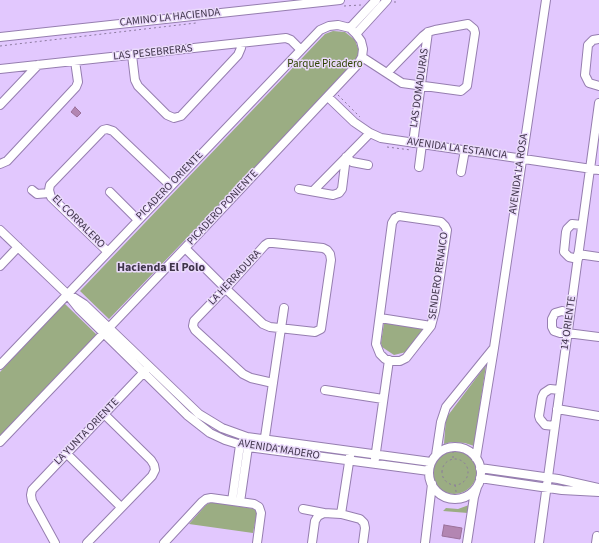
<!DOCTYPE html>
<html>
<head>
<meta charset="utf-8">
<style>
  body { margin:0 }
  canvas { display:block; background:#e2c8fe }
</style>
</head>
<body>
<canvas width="599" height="543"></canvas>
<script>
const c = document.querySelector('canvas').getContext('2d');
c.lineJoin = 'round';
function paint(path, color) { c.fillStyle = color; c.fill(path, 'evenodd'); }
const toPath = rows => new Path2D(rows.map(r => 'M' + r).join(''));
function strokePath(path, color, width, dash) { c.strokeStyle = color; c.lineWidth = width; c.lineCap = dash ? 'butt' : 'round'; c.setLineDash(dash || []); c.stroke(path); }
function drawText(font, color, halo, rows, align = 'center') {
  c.font = font + ' "Source Sans 3",sans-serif'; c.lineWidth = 3; c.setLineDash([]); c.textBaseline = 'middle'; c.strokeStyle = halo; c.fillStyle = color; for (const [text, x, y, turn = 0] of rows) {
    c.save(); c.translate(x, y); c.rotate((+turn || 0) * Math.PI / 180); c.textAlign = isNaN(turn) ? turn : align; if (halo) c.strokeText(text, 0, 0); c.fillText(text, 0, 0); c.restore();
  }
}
const green = toPath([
  [333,31,345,32,355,40,359,51,355,63,109,319,80,291,325,34],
  [64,303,97,335,0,436,0,372],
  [384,323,424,328,424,330,406,352,394,355,382,347,381,343],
  [486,365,474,446,465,443,451,442,444,444,446,418],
  '431 471a23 23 0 1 1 46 0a23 23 0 1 1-46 0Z',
  [211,502,255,509,257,512,253,533,189,524,206,505],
  [469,505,468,513,443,511,446,508,458,509]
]);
const building = toPath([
  [75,107,81,113,77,117,71,112,75,107],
  [444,525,462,528,460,539,442,536,444,525]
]);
const path = toPath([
  [394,2,399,2],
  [344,6,361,5],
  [0,46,196,23],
  [338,95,360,117],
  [387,147,411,150],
  [453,458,453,447],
  '442 472a13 13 0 1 1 26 0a13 13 0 1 1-26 0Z',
  [455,485,457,498]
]);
const minor = toPath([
  [350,28,376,0],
  [356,34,387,0],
  [0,37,340,0],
  [599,39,593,40,588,45,585,75,589,83,599,86],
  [132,55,135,80,138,86,167,115,174,118,181,116,238,55,241,48,240,44],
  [362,57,402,83,461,91,467,86,475,33,474,29,468,24,435,30,428,32,423,36,387,73],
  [0,69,286,38,291,40,301,50],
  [328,97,354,122,370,133,381,138,599,170],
  [0,105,38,65],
  [413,143,428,32],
  [346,157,352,162,368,165],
  [0,164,7,161,76,87,78,82,75,61],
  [419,167,422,144],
  [461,172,465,150],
  [299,189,333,195,339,193,342,189,346,157],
  [32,190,37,194,49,193],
  [313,191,370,133],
  [110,192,138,220],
  [399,216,441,222,445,226,447,230,435,311,431,326,406,358,400,361,392,361,385,359,380,354,376,344,392,223,395,218,399,216],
  [0,230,67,294,79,309,187,415,210,433,225,440,248,447,429,471],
  [185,248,226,289,263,324,270,327,315,332,321,329,331,260,330,254,327,250,323,248,273,243,268,243,265,245,229,285,226,289,222,292,194,321,193,326,195,330,243,374,251,378,273,383],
  [108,252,51,197,49,190,50,185,103,130,107,129,113,131,171,186],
  [578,254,599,257],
  [578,259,569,257,564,252,566,232,567,229,572,224,582,225],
  [0,266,18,247],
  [70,295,84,304,199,414,222,428,247,437,431,462],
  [570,313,562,311,555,313,552,319,552,327,554,331,560,333,567,333,599,337],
  [380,318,431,326],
  [0,365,320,30,329,26,338,25,350,28,356,34,361,41,363,49,362,57,358,64,185,248,0,442],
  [325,390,383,399],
  [557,409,599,416],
  [555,426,545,425,540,419,539,416,542,397,544,393,550,389,560,390],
  [264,444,284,308],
  '429 473a26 26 0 1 1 52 0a26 26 0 1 1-52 0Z',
  [67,454,121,507],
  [436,455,441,422,446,407,493,349],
  [476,458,494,348,546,0],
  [375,459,389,360],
  [480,468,558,479,599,488],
  [480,478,562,490,599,492],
  [232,501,240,445,243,441],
  [240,502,248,447,247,441],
  [303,509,324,513],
  [341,514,350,456],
  [55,543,32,501,31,495,32,490,146,370],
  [87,543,152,476,155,470,154,465,151,460,104,414],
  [164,543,202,502,206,499,211,498,240,502,254,504,259,507,261,513,257,543],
  [312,543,315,521,318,516,324,513,341,514,360,519,364,523,365,528,363,543],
  [425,543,432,484],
  [467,543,474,497,477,487],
  [539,543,599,103],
  [596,543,597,536]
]);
const streetNames = [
  ["CAMINO LA HACIENDA",170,18,-6],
  ["LAS PESEBRERAS",153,53,-6],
  ["LAS DOMADURAS",420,88,-82],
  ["AVENIDA LA ESTANCIA",457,149,8],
  ["AVENIDA LA ROSA",519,174,-82],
  ["PICADERO ORIENTE",170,186,-46],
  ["PICADERO PONIENTE",223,208,-47],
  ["EL CORRALERO",78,222,45],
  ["SENDERO RENAICO",439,276,-82],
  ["LA HERRADURA",235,278,-47],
  ["14 ORIENTE",569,323,-82],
  ["LA YUNTA ORIENTE",87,432,-46],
  ["AVENIDA MADERO",279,450,9]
];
const parkNames = [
  ["Parque Picadero",325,65]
];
const neighbourhoodNames = [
  ["Hacienda El Polo",161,268]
];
paint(green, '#9bad83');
paint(building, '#b386b2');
strokePath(building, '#9a7099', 1);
strokePath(minor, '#967eb0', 10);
strokePath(path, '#8b799e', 1, [2, 3]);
strokePath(minor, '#fff', 8);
drawText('11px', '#3f344a', '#eadafb', streetNames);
drawText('11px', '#2f4302', '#eadafb', parkNames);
drawText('bold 12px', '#3f344a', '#eadafb', neighbourhoodNames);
</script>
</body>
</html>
